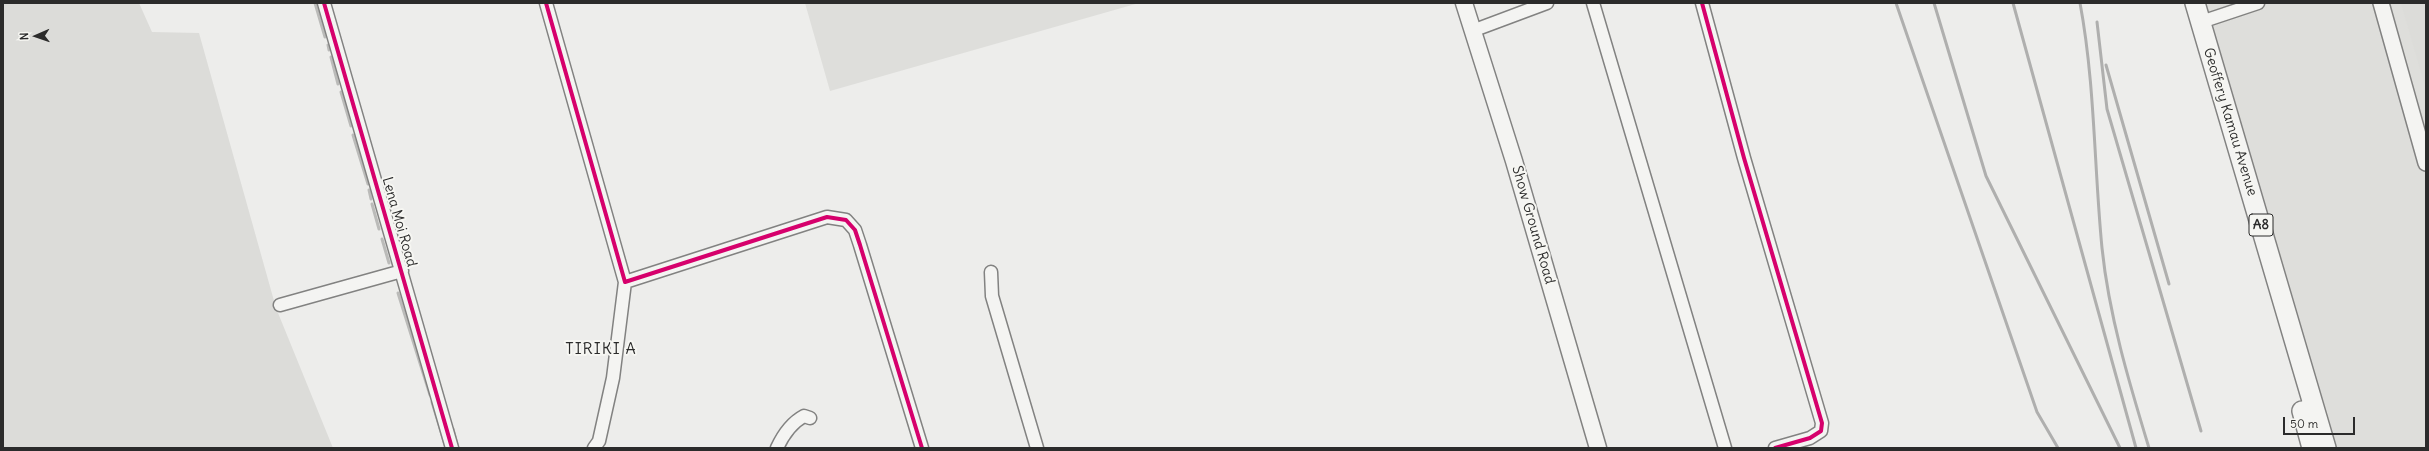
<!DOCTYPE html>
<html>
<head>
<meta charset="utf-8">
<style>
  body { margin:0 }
  #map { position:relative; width:2429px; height:451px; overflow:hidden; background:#ededeb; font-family:Delius,sans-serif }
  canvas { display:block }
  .frame { position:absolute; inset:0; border:4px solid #2b2b2b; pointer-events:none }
  .north { position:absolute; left:16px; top:16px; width:40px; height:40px; -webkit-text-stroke:3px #f6f6f2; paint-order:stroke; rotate:268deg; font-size:11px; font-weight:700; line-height:16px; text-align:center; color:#2b2b2b }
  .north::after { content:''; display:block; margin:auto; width:14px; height:18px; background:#2b2b2b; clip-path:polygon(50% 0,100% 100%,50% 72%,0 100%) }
  .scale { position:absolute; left:2283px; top:417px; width:72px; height:18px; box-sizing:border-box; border:2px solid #2b2b2b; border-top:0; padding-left:5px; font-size:12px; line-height:14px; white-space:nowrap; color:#2b2b2b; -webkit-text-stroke:3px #f6f6f2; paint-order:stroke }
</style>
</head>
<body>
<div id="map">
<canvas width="2429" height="451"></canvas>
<div class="frame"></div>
<div class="north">N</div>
<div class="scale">50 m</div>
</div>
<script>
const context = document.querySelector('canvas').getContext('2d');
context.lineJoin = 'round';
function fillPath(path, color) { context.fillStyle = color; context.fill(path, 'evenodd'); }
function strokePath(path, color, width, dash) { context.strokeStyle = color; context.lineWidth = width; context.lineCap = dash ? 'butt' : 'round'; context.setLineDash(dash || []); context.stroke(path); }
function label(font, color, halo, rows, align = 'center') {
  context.font = font + ' Delius,sans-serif'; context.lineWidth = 4; context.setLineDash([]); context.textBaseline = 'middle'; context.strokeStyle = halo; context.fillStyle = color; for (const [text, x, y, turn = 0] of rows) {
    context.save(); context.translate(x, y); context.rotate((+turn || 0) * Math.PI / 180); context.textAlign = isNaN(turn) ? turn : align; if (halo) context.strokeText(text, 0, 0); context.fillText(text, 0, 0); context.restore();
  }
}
const built = new Path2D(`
  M805,3H1139L830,91Z
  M2198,3H2426V448H2327Z`);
const green = new Path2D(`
  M3,3H139L152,32L199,33L276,308L333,448H3Z
  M2401,3H2426V90Z`);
const stream = new Path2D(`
  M315,3L325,37
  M328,45L329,50
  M331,57L338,84
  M341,92L351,126
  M353,135L368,184
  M369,190L371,199
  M372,204L379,229
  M382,239L389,263
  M398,293L430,395
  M432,402L446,448
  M453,429L458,448`);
const minor = new Path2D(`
  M324,3L452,448
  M546,3L625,282L827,217L846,220L855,230L860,245L922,448
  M1593,3L1725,448
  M1702,3L1744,158L1822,423L1821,431L1810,438L1775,448
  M2201,22L2258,3
  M1472,31L1547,3
  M991,272L992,296L1037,448
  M280,305L402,271
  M594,448L599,441L613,378L625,282
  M777,448C783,435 791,423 804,416L810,418`);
const tertiary = new Path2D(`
  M2381,3L2426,163`);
const secondary = new Path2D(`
  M1464,3L1514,161L1598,448`);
const trunk = new Path2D(`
  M2195,3L2326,448
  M2302,411L2312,448`);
const rail = new Path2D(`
  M1896,3L2037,412L2058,448
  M1934,3L1986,176L2120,448
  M2013,3L2136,448
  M2080,3C2095,83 2094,166 2102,248C2109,316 2129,382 2149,448
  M2097,22L2107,109L2201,431
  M2106,65L2169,284`);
const cycleway = new Path2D(`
  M324,3L452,448
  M546,3L625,282L827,217L846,220L855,230L860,245L922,448
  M1702,3L1744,158L1822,423L1821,431L1810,438L1775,448`);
const shields = [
  [2261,225,24]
];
const shieldNames = [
  ["A8",2261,225]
];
const streetNames = [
  ["Geoffery Kamau Avenue",2230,122,73],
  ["Lena Moi Road",399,222,74],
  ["Show Ground Road",1533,225,74]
];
const quarterNames = [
  ["TIRIKI A",601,349]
];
fillPath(built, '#dededb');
fillPath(green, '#dcdcd9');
strokePath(stream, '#bbbbb9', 3);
strokePath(minor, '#828281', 15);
strokePath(tertiary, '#828281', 18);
strokePath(secondary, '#828281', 19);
strokePath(trunk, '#828281', 22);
strokePath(minor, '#f4f4f2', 12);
strokePath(tertiary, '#f4f4f2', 15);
strokePath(secondary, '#f4f4f2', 16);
strokePath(trunk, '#f4f4f2', 19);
strokePath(rail, '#afafae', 3);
strokePath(cycleway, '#d6006c', 4);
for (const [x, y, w] of shields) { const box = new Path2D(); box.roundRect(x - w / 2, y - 11, w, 22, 3); context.fillStyle = '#f6f6f2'; context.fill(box); strokePath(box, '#2b2b2b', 1); }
label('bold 13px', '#2b2b2b', null, shieldNames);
label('14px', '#2b2b2b', '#f6f6f2', streetNames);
context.letterSpacing = '1px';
label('16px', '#2b2b2b', '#f6f6f2', quarterNames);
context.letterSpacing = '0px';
</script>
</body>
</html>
